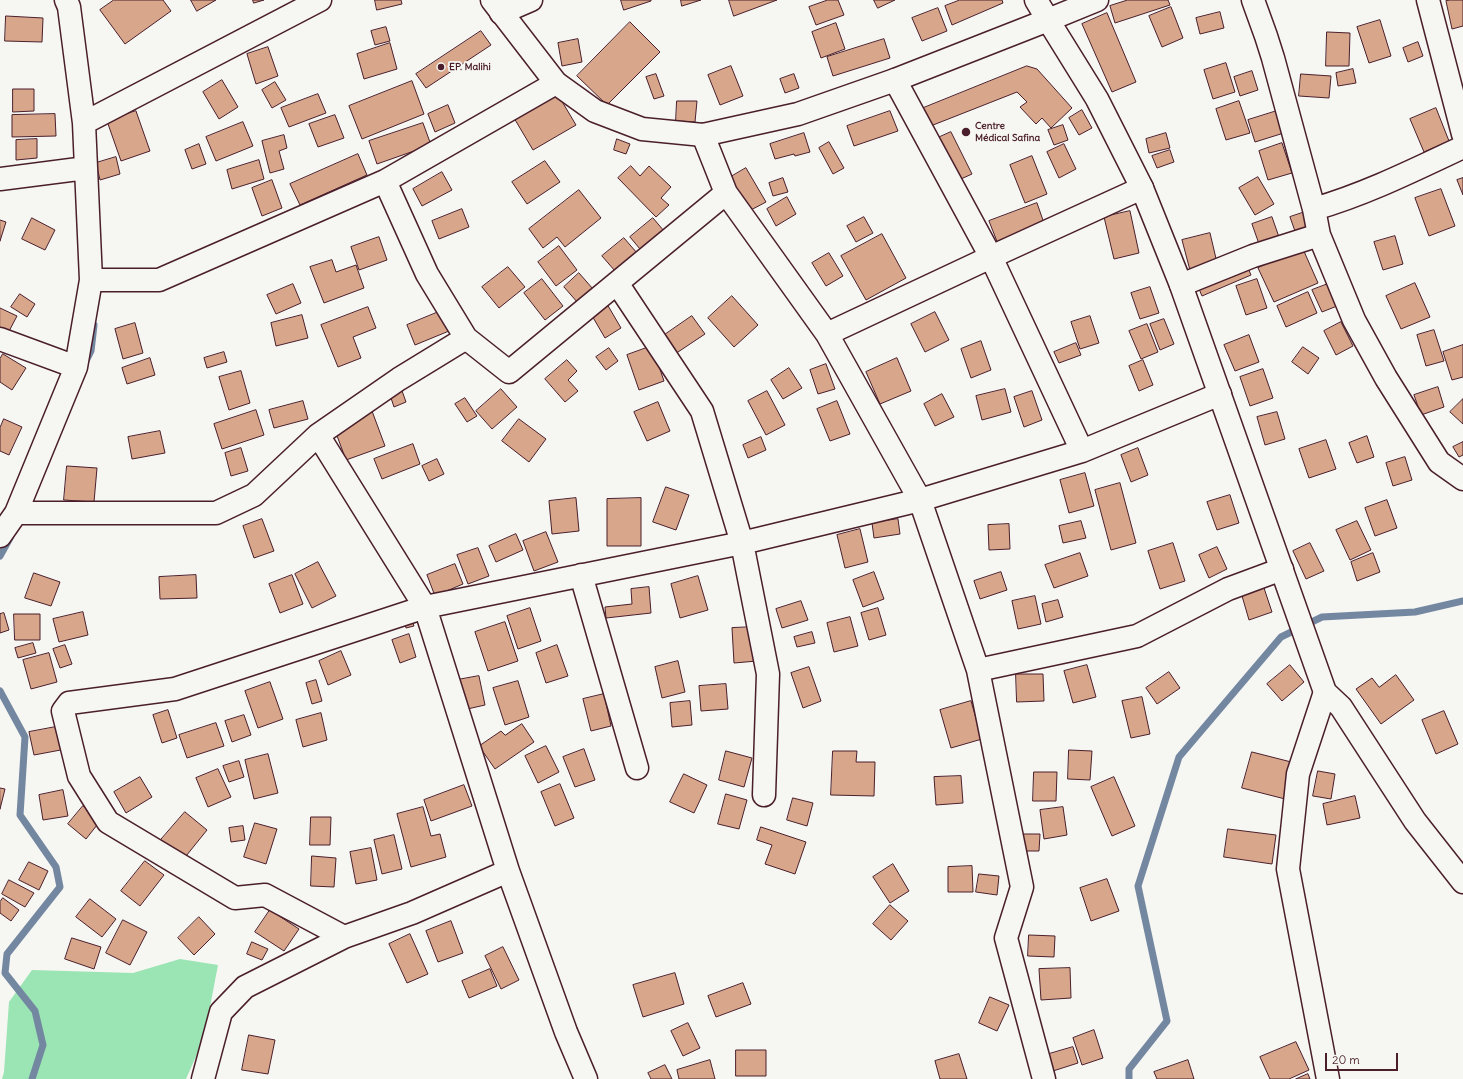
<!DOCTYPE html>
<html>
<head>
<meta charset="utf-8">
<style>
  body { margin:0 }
  #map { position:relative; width:1463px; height:1079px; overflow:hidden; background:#f6f6f2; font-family:Delius,sans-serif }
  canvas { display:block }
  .scale { position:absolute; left:1325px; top:1053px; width:73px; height:18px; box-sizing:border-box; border:2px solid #4a1f2b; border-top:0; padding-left:5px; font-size:12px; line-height:14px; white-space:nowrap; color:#4a1f2b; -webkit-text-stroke:3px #f6f6f2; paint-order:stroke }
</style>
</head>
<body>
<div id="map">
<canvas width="1463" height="1079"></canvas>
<div class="scale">20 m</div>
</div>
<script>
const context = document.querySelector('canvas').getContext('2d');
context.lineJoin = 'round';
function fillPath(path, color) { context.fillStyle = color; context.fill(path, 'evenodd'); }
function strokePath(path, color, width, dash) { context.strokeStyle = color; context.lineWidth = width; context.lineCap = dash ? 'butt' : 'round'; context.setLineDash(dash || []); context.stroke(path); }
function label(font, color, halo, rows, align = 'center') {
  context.font = font + ' Delius,sans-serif'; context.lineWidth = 3.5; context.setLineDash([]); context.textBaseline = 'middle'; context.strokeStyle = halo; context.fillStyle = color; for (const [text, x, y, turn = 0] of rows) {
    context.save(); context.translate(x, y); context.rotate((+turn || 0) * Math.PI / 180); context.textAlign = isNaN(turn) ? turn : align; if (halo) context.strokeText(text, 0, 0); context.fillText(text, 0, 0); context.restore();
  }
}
const green = new Path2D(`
  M180,959L218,965L204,1038L186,1079H2L4,1072L9,1002L32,970L133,973Z`);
const stream = new Path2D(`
  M86,361L91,351L94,325
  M0,556L10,538
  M0,691L25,737L20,815L56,867L60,887L7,954L5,973L35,1011L43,1045L32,1079
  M1129,1079V1069L1167,1021L1138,886L1179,757L1281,637L1322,617L1415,612L1463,601`);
const building = new Path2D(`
  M114,0H163L171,11L125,44L100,10Z
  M191,0H216L197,11Z
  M253,0H264L254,3Z
  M375,0H401L402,4L377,10Z
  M621,0H651V1L624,10Z
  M681,0H701L682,6Z
  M729,0H777L734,16Z
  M828,0H838L844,15L816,25L809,7Z
  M874,0H895L878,8Z
  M960,0H1002L1003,3L952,25L945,6Z
  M1128,0H1168L1170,5L1115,23L1110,6Z
  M1451,0H1463V26L1452,29L1446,1Z
  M1171,7L1183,38L1162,47L1149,16Z
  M938,8L947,31L922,41L912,18Z
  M1220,12L1224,28L1200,34L1196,18Z
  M1107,13L1136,82L1112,92L1082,24Z
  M6,16L43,18L42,42L5,41Z
  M1380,20L1391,56L1369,63L1357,27Z
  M630,22L660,52L607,105L577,76Z
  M836,23L845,49L821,58L812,32Z
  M386,27L390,41L375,45L371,31Z
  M481,31L491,45L426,88L416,74Z
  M1327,32L1350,33L1349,66H1326Z
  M578,39L582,62L562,66L558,43Z
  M884,39L890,58L833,76L827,57Z
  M1418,42L1423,56L1408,62L1403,48Z
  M390,43L397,69L364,79L357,54Z
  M268,47L278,76L256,84L247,54Z
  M1226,63L1235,92L1213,99L1204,70Z
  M731,66L743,96L720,105L708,75Z
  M1027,66L1037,69L1072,108L1051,128L1042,118L1036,124L1020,107L1027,102L1017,92L928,127L921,109Z
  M1353,69L1356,83L1338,86L1336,73Z
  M1252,71L1258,90L1240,96L1234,77Z
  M656,74L664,96L654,99L646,77Z
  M794,74L799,88L785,93L780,79Z
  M1301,74L1331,76L1329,98L1299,96Z
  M222,80L238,107L219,119L203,92Z
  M412,81L424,114L362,139L349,106Z
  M275,82L286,100L272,108L262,90Z
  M13,89H34V111L13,112Z
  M557,93L576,125L533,150L514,118Z
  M318,94L326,113L289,127L281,108Z
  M677,101H697L695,122L676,121Z
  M1239,101L1250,133L1226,140L1216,109Z
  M448,105L455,123L435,132L428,114Z
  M1436,108L1449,141L1424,152L1410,119Z
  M1082,110L1092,128L1079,135L1069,118Z
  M1280,110L1287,132L1255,142L1248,120Z
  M136,111L150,151L121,161L107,121Z
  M890,111L898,131L854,146L847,126Z
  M55,114L56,136L12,137V115Z
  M335,115L344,138L318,147L309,124Z
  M243,122L253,146L216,161L206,137Z
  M423,123L431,145L377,164L369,141Z
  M1063,125L1068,140L1054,145L1048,130Z
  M951,132L972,174L952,183L931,141Z
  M804,133L810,152L795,156L794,154L775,159L770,144Z
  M1166,133L1170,148L1149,153L1146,139Z
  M284,135L287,148L279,151L284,169L270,173L262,141Z
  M37,139V158L16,160V140Z
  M617,139L630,144L626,154L614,150Z
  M829,142L844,168L833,174L819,148Z
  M1282,143L1292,173L1268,180L1259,151Z
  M199,144L206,164L192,169L185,150Z
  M1064,144L1076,169L1059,178L1047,152Z
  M1170,150L1174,162L1157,168L1152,156Z
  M358,154L367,175L300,205L290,184Z
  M1032,156L1047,194L1025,203L1010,165Z
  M116,157L120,174L100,180L96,163Z
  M259,160L264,179L232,189L227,170Z
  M545,161L560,182L527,204L512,182Z
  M631,166L640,176L649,166L671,187L661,198L669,205L656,217L618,178Z
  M746,168L766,202L749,211L729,178Z
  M442,172L452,190L422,206L413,189Z
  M1258,177L1274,204L1255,215L1239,188Z
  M783,178L788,192L773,196L769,183Z
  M1463,178V195L1457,180Z
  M272,180L282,208L262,216L252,188Z
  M1441,189L1455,226L1429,236L1415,198Z
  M579,190L601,218L565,247L557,237L543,248L529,229Z
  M787,197L796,214L776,226L767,209Z
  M1037,203L1045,226L998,244L989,221Z
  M462,209L469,227L439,239L432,221Z
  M1130,211L1139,253L1114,259L1104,217Z
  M1308,211L1314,229L1296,234L1290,217Z
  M864,217L873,233L856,242L847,226Z
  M1272,217L1279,237L1259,244L1252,224Z
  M32,218L55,230L45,250L22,239Z
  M653,218L664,231L640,249L630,237Z
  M0,220L6,222L0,241Z
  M1210,233L1218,267L1191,274L1182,240Z
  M882,234L906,278L866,300L841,256Z
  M1395,236L1403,264L1383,270L1374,242Z
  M379,237L387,260L359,270L351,247Z
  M624,238L637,253L615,271L602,256Z
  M559,246L577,270L556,286L538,262Z
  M1303,249L1318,283L1274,302L1258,268Z
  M829,253L843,276L826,286L812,263Z
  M332,260L336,272L356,265L364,288L324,303L310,267Z
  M1245,261L1251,275L1202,296L1196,282Z
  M508,267L525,287L499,308L482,287Z
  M579,273L593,289L578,303L564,287Z
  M542,279L563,306L545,320L524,293Z
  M1257,279L1267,308L1246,315L1236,286Z
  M1415,283L1430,317L1401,329L1386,296Z
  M293,284L301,303L276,314L267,295Z
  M1328,284L1337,306L1322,312L1312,290Z
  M1150,287L1159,313L1140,319L1131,293Z
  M1308,292L1317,313L1286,327L1277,306Z
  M20,294L35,304L27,317L11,307Z
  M732,296L758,325L734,347L708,318Z
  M607,304L621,328L605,338L591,314Z
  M368,307L376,328L353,337L361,358L338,367L321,325Z
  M0,308L17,316L7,335L0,332Z
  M441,311L449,331L415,345L407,325Z
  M935,312L949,340L925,352L911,324Z
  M302,315L308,338L276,346L271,323Z
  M692,316L705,334L675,354L663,336Z
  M1090,316L1099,343L1080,349L1071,322Z
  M1164,319L1174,344L1160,350L1150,324Z
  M1341,322L1353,346L1336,355L1324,331Z
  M135,323L143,353L123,359L115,329Z
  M1147,324L1158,352L1141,359L1129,331Z
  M1434,330L1444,361L1426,366L1417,335Z
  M1249,335L1259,362L1235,371L1224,345Z
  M981,341L991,370L971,378L961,349Z
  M1076,343L1081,355L1059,363L1054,352Z
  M1463,345V377L1452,380L1443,352Z
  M652,346L664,381L639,390L627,355Z
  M1303,347L1319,358L1308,374L1292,362Z
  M609,348L618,361L606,370L596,357Z
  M224,352L227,362L207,368L204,358Z
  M3,354L26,368L12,390L0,382V359Z
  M150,358L155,375L127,384L122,368Z
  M897,358L911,391L880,404L866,372Z
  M567,360L577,371L568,380L578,391L565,402L545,379Z
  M1143,360L1153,385L1139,391L1129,366Z
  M826,364L835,389L818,394L810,370Z
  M789,368L802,388L783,399L771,380Z
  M1263,369L1273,398L1250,406L1240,377Z
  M241,371L250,403L229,410L219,377Z
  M1438,387L1444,407L1421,415L1414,395Z
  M401,388L406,402L394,407L389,392Z
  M501,389L517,407L492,429L476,411Z
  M1005,389L1011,412L982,420L976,396Z
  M767,391L785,425L766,435L748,401Z
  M1032,391L1042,420L1024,427L1014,397Z
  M942,394L954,417L935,426L924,404Z
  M465,398L477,416L467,422L455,404Z
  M1463,399V424L1450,412Z
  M303,401L308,419L274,428L269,410Z
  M837,401L850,434L830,441L817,409Z
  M658,402L670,431L647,441L634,412Z
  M256,410L264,435L222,449L214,424Z
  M372,411L385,446L346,460L333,425Z
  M1277,412L1285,439L1265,445L1257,417Z
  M4,419L22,427L9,455L0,451V428Z
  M519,419L546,439L529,462L502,441Z
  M160,431L165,453L132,459L128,437Z
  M1367,436L1374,457L1357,463L1349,443Z
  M761,437L766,450L748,458L743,445Z
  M1326,440L1336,469L1309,478L1299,449Z
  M1463,442V455L1459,457L1453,447Z
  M413,444L420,464L382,479L374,459Z
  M241,448L248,471L231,476L225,453Z
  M1138,448L1148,475L1131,482L1121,455Z
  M1405,457L1412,480L1393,486L1386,463Z
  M437,459L444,474L429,481L422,466Z
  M67,466L97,468L94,502L64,500Z
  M1085,473L1094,506L1069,513L1060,480Z
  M1120,483L1136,543L1111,550L1095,490Z
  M666,487L689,495L676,530L653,522Z
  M1230,495L1239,523L1217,530L1207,502Z
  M576,498L579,531L552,534L549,501Z
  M641,498V546H607V499Z
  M1387,500L1397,528L1375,536L1365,508Z
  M262,519L274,551L254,558L243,526Z
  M898,519L900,534L874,538L872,523Z
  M1081,521L1086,538L1063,543L1059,526Z
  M1357,521L1371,550L1350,560L1336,530Z
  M1009,524L1010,549L989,550L988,525Z
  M860,529L868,562L845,568L837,535Z
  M546,532L558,562L534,571L523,541Z
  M516,534L523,550L496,562L489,546Z
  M1173,543L1185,581L1160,589L1148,551Z
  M1310,543L1324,571L1306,579L1293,551Z
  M1217,547L1227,569L1209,578L1199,555Z
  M478,548L489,576L468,584L457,555Z
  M1080,553L1088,576L1054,588L1045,565Z
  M1373,553L1380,572L1357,581L1351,562Z
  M318,562L336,596L312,608L295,574Z
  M455,564L463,584L435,596L427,575Z
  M874,572L884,599L863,607L853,580Z
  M1001,572L1007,590L980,599L974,581Z
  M34,573L60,582L51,606L25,598Z
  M196,575L197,598L160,599L159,577Z
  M292,575L303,604L280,613L269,584Z
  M698,576L708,610L680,618L671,584Z
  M1262,582L1272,612L1249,620L1240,589Z
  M649,587L651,613L606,618L605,607L632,604L631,589Z
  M1035,596L1041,624L1018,629L1012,601Z
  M1058,600L1063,617L1046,622L1042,604Z
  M801,601L808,620L782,628L776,609Z
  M530,608L541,641L518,649L507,616Z
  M878,608L886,635L869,640L861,613Z
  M83,612L88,635L59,642L53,619Z
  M4,613L9,630L0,633V614Z
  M14,614H40V640H15Z
  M410,615L414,626L406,628L403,617Z
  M850,617L858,646L834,652L827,623Z
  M505,622L518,661L488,671L475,632Z
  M755,627L757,661L734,663L732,628Z
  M812,632L815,643L797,647L794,637Z
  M409,634L416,657L400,663L392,640Z
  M33,643L36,653L18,658L15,648Z
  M65,645L72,664L60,668L53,649Z
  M557,645L568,676L546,683L536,653Z
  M341,651L351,675L328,685L319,661Z
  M49,653L57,682L31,689L23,660Z
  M678,661L685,692L662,698L655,667Z
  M1087,665L1096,697L1073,703L1064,671Z
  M1290,665L1304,682L1282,701L1267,684Z
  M809,667L821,701L803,708L791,673Z
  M1169,672L1180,688L1157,704L1146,688Z
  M1016,674H1043L1044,701L1017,702Z
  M1396,675L1414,700L1381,724L1356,689L1372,678L1379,687Z
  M479,676L485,705L463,710L457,680Z
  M316,680L322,701L312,704L306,683Z
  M518,681L529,717L505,725L493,688Z
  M270,682L283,719L258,728L245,691Z
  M726,684L728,709L701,711L699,686Z
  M604,694L611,726L591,731L583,699Z
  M1142,697L1150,734L1131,738L1122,701Z
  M690,701L692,725L672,727L670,703Z
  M971,701L982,739L951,748L940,710Z
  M168,710L177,738L162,743L153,715Z
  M1444,711L1458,744L1436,754L1422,720Z
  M321,713L327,740L303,747L296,720Z
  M244,715L251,735L232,742L225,721Z
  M216,723L224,746L187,758L179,735Z
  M522,724L534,742L495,769L479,746L501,731L505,735Z
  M61,726L66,749L34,755L29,732Z
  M546,746L559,772L538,783L525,756Z
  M584,749L595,780L575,787L563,757Z
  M1069,750L1092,751L1090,780L1068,779Z
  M726,751L752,758L744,787L719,780Z
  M833,751H857L856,762H875L874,796L831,795Z
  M1252,752L1299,764L1289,800L1242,788Z
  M268,754L278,793L254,799L245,760Z
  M239,761L244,777L229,782L223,766Z
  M218,769L231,797L208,807L196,778Z
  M1318,771L1335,774L1331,799L1313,796Z
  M1034,772H1057L1056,801H1033Z
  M684,774L707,785L694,813L670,802Z
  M961,776L963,803L936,805L934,777Z
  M140,777L152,797L126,813L114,792Z
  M1114,777L1135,826L1112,836L1091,787Z
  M560,784L574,818L555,826L541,792Z
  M464,785L472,806L431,821L424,800Z
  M0,788L5,789L0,809Z
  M63,790L68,816L43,820L39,795Z
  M726,794L747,800L739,829L718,824Z
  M1355,796L1360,818L1327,825L1323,804Z
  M793,798L813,803L807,826L787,820Z
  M83,806L101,820L86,839L68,824Z
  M423,807L431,836L440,834L446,857L411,867L397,814Z
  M1063,807L1067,835L1044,839L1040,810Z
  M185,812L207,830L182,861L159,842Z
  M311,817H331L330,845H310Z
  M255,823L277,829L266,864L244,857Z
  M243,826L245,840L231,842L229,828Z
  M761,827L806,842L795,874L765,864L772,845L757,840Z
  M1228,829L1276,835L1272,864L1224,857Z
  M1021,834H1040L1039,851H1021Z
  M394,835L402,869L382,874L374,840Z
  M371,848L377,880L356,884L350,852Z
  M312,856L336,858L334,887L311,886Z
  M145,861L164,875L140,906L121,891Z
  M29,862L48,871L39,890L19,880Z
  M893,864L909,891L890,903L873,877Z
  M972,866L973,892H948V867Z
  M979,874L999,876L997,895L976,892Z
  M1107,879L1119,911L1091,921L1080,888Z
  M9,880L34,893L25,907L2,894Z
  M3,898L19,910L11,921L0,913V902Z
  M90,899L116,919L102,937L76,917Z
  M890,905L908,921L891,940L873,924Z
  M270,910L299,929L284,951L255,932Z
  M199,917L215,934L194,955L178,938Z
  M123,920L147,932L130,965L106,953Z
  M451,921L463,953L438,962L426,931Z
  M410,934L428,974L407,983L389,944Z
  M1029,935L1055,936L1054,957L1028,956Z
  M72,938L101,947L94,969L65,959Z
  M252,942L268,949L262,960L247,954Z
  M503,947L519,980L501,989L485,956Z
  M1070,968L1071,998L1041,1000L1039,969Z
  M490,969L497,986L469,998L462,981Z
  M675,973L684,1004L643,1017L633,985Z
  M743,983L751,1004L716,1017L708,996Z
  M990,997L1009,1005L997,1031L979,1023Z
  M688,1023L700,1048L683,1056L671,1031Z
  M1094,1030L1103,1058L1082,1065L1073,1038Z
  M249,1035L275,1040L268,1074L242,1070Z
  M1296,1042L1309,1070L1289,1079H1270L1260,1057Z
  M1073,1047L1078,1063L1053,1071L1049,1054Z
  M736,1050H766V1076H736Z
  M959,1054L967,1079H940L935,1061Z
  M710,1060L715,1079H679L677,1070Z
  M1188,1060L1194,1079H1157L1154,1072Z
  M665,1065L672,1079H651L648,1073Z
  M1308,1074L1310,1079H1296Z`);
const minor = new Path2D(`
  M1036,0L1048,20
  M1253,0L1266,36L1273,58L1314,209L1319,235
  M1428,0L1463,134
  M501,13L531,0
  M895,80L991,257L1082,451
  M84,123L320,0
  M703,135L726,193L827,334L920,500L978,670L1022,887L1006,938L1044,1079
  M0,179L86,168
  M385,181L427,274L466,338L509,372L726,193
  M1314,209C1366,194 1414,170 1463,147
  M91,280H159L385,181L556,83
  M617,283L702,411L742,543L768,674L764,795
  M1181,285L1253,256L1319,235L1354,320L1386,378L1439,462L1463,479
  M827,334L991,257L1142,188
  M0,339L76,367
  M318,435L425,607L508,871L566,1032L586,1079
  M16,513H216L254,495L318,435L399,379L466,338
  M0,536L16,513L76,367L91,280L84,123L69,7L66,0
  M581,575L637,768
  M978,670L1137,636L1228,589L1282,569
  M1325,692L1298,774L1288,869L1328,1079
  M344,937L265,895L235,898L108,822L79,776L63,711L69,703L175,689L425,607L742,543L920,500L1082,451L1220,394
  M203,1079L221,1012L245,987L344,937L412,913L508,871`);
const tertiary = new Path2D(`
  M492,0L556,83L595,111L642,129L703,135L798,114L895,80L1048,20L1097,0
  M1048,20L1097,99L1142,188L1181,285L1325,692L1341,707L1415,821L1463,882`);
const markers = [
  [441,67,4,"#4a1f2b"],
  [966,132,5,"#4a1f2b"]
];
const poiNames = [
  ["EP. Malihi",449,67],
  ["Centre",975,126],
  ["Médical Safina",975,138]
];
fillPath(green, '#9be4b3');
strokePath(stream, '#7387a1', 7);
fillPath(building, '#d8a68b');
strokePath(building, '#4a1f2b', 1);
strokePath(minor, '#4a1f2b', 25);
strokePath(tertiary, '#4a1f2b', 25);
strokePath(minor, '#f6f6f2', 22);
strokePath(tertiary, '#f6f6f2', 22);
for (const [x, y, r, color] of markers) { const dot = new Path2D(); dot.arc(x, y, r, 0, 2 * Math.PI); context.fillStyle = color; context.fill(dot); strokePath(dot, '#f6f6f2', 1.5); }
label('bold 10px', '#4a1f2b', '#f6f6f2', poiNames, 'left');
</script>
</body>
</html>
